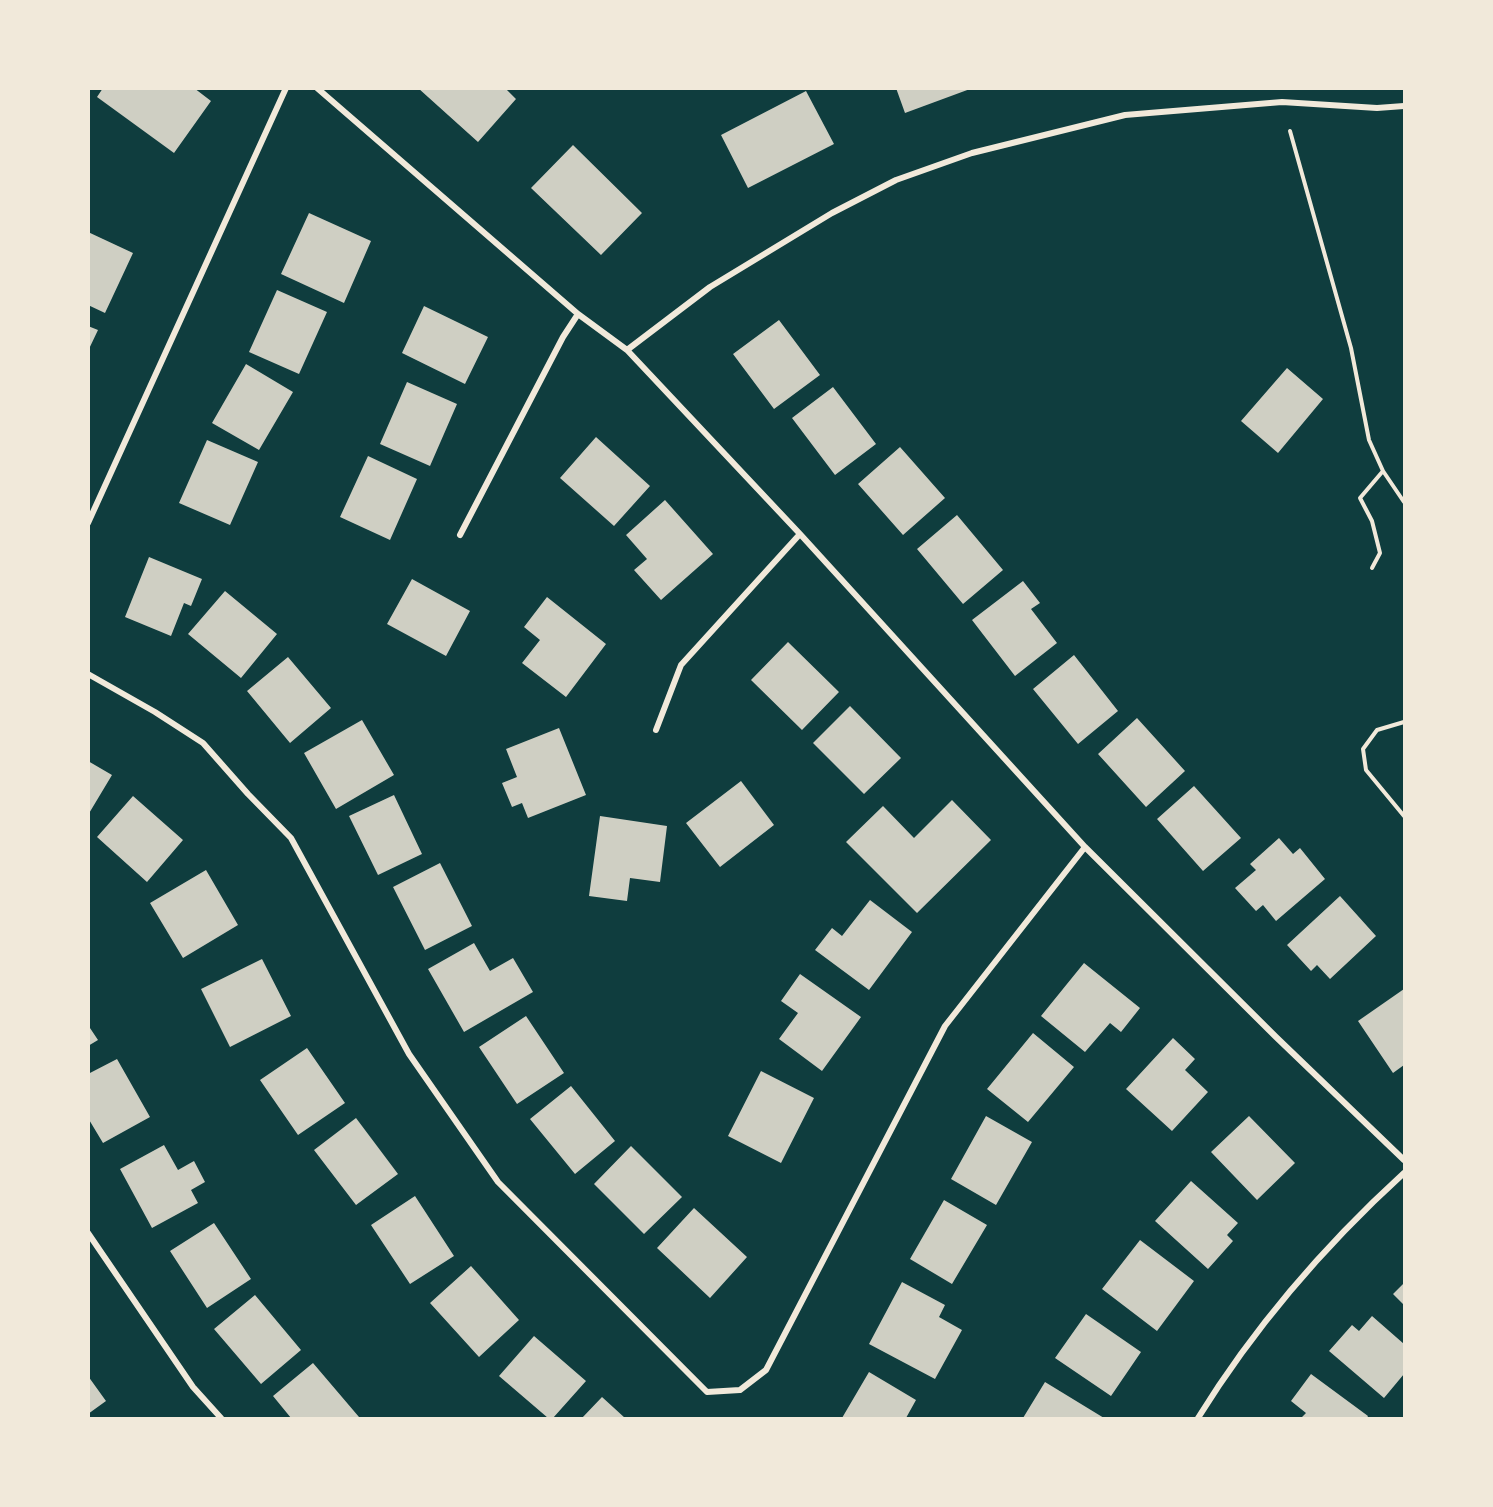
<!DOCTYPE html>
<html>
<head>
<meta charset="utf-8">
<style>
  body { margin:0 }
  #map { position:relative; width:1493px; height:1507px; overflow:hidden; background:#0f3d3e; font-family:"PT Sans Narrow",sans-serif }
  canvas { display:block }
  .frame { position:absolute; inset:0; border:90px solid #f1e9da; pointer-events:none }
</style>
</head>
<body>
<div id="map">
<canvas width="1493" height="1507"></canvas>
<div class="frame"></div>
</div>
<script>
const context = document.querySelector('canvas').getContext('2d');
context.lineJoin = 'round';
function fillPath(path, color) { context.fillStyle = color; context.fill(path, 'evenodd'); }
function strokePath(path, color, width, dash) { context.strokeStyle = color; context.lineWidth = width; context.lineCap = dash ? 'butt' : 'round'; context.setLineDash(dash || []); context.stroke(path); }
const building = new Path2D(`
  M103,88H194L211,101L174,153L97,97Z
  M418,88H505L516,99L478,142Z
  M896,88H970V89L905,113Z
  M806,91L834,144L748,188L721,135Z
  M573,145L642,213L601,255L531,188Z
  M309,213L371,241L344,303L281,274Z
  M88,232L133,253L105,313L88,305Z
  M277,290L327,312L299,374L249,352Z
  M424,306L488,337L465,384L402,353Z
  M779,320L820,375L774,409L733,354Z
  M88,326L98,330L88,351Z
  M246,364L293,392L259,450L212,423Z
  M1287,368L1323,399L1278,453L1241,421Z
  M407,382L457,404L430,466L380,444Z
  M833,387L876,444L835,475L792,418Z
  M596,437L650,486L614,526L560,478Z
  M207,440L258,462L230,525L179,503Z
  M900,447L945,498L903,535L858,484Z
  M368,456L417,479L390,540L340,517Z
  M665,500L713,554L661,600L634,570L647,559L626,535Z
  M957,515L1003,570L963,604L917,549Z
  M149,557L202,579L191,606L184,603L171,636L125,617Z
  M412,579L470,611L446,656L387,624Z
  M1023,581L1040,603L1031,609L1057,643L1015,676L972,620Z
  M225,591L277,634L241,678L188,634Z
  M547,597L606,644L566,697L522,663L540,640L524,627Z
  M788,642L839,692L802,730L751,680Z
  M1074,655L1118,711L1078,744L1033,689Z
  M288,657L331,708L290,743L247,691Z
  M850,706L901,758L864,794L813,743Z
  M1137,718L1185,771L1146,807L1098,754Z
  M362,720L394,775L336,809L304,753Z
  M559,728L586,795L528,818L522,803L512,807L502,783L517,777L506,749Z
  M88,761L112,775L88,815Z
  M741,781L774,825L720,867L686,823Z
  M1194,786L1241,838L1203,871L1157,819Z
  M394,795L422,854L378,875L349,816Z
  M133,796L183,840L147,882L97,837Z
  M952,800L991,840L917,913L846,842L883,806L914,838Z
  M600,816L667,826L660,882L630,878L627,901L589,896Z
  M1279,838L1293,854L1300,848L1325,879L1276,921L1263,905L1256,911L1235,888L1256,870L1250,864Z
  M440,863L472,926L425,950L393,887Z
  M206,870L238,925L183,958L150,903Z
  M1340,896L1376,936L1330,979L1317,965L1311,971L1287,945Z
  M870,900L912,932L869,990L815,950L832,928L842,936Z
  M474,943L490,971L513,958L533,992L464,1032L428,969Z
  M262,959L291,1016L230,1047L201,989Z
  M1084,963L1140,1008L1121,1032L1110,1023L1085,1052L1041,1016Z
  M800,974L861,1017L822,1071L779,1039L798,1013L781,1001Z
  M1404,989V1065L1393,1073L1358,1021Z
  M526,1016L564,1073L517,1104L479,1047Z
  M88,1025L98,1040L88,1046Z
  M1033,1033L1074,1067L1028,1122L987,1089Z
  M1173,1038L1195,1059L1185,1070L1208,1092L1172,1131L1126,1089Z
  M307,1048L345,1103L298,1135L260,1080Z
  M117,1059L150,1117L103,1143L88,1118V1074Z
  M761,1071L814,1098L781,1163L728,1136Z
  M571,1086L615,1141L575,1174L530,1119Z
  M986,1116L1032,1142L996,1205L951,1179Z
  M1249,1116L1295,1163L1257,1200L1211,1152Z
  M356,1118L398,1174L356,1205L314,1150Z
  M164,1145L178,1170L194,1161L205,1182L191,1190L198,1203L152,1228L120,1169Z
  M631,1146L682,1197L644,1234L594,1184Z
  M1191,1181L1238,1223L1227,1235L1233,1241L1208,1269L1155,1221Z
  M415,1196L454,1256L410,1284L371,1225Z
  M944,1200L987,1225L952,1284L910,1259Z
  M694,1208L747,1257L710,1298L657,1248Z
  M214,1223L251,1279L207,1308L170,1251Z
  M1140,1240L1194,1281L1157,1331L1102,1289Z
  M471,1266L519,1320L479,1357L430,1303Z
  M902,1282L945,1305L939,1317L962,1330L935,1379L869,1344Z
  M1404,1283V1305L1393,1294Z
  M255,1295L301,1350L261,1384L214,1329Z
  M1086,1314L1141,1352L1111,1396L1055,1358Z
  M1372,1316L1404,1344V1374L1384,1398L1329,1351L1352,1325L1359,1331Z
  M534,1336L586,1381L553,1418H548L499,1376Z
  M313,1363L359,1417L357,1418H291L273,1396Z
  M869,1372L916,1400L906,1418H842Z
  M1311,1374L1368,1416L1367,1418H1301L1306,1413L1291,1401Z
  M88,1376L106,1401L88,1414Z
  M1045,1382L1104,1418H1023Z
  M602,1397L625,1418H582Z`);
const path = new Path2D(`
  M1290,131L1351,348L1369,440L1383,471L1404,502
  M1372,568L1380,553L1372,521L1360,498L1383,471
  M1404,722L1377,730L1363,749L1366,770L1404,816`);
const minor = new Path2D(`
  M317,88L578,314L627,350L800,534L1085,847L1276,1037L1404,1160
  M627,350L710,287L832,213L896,180L972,153L1125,115L1282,102L1377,108L1404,106
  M88,523L286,88
  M460,535L563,337L578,314
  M88,674L155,712L203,743L248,794L291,838L409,1054L498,1182L707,1392L740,1390L766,1370L945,1026L1085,847
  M656,730L681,665L800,534
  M88,1233L193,1387L221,1418
  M1198,1418C1255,1326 1324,1246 1404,1173`);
fillPath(building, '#cfcfc3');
strokePath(path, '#f1e9da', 4);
strokePath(minor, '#f1e9da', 6);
</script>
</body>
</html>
